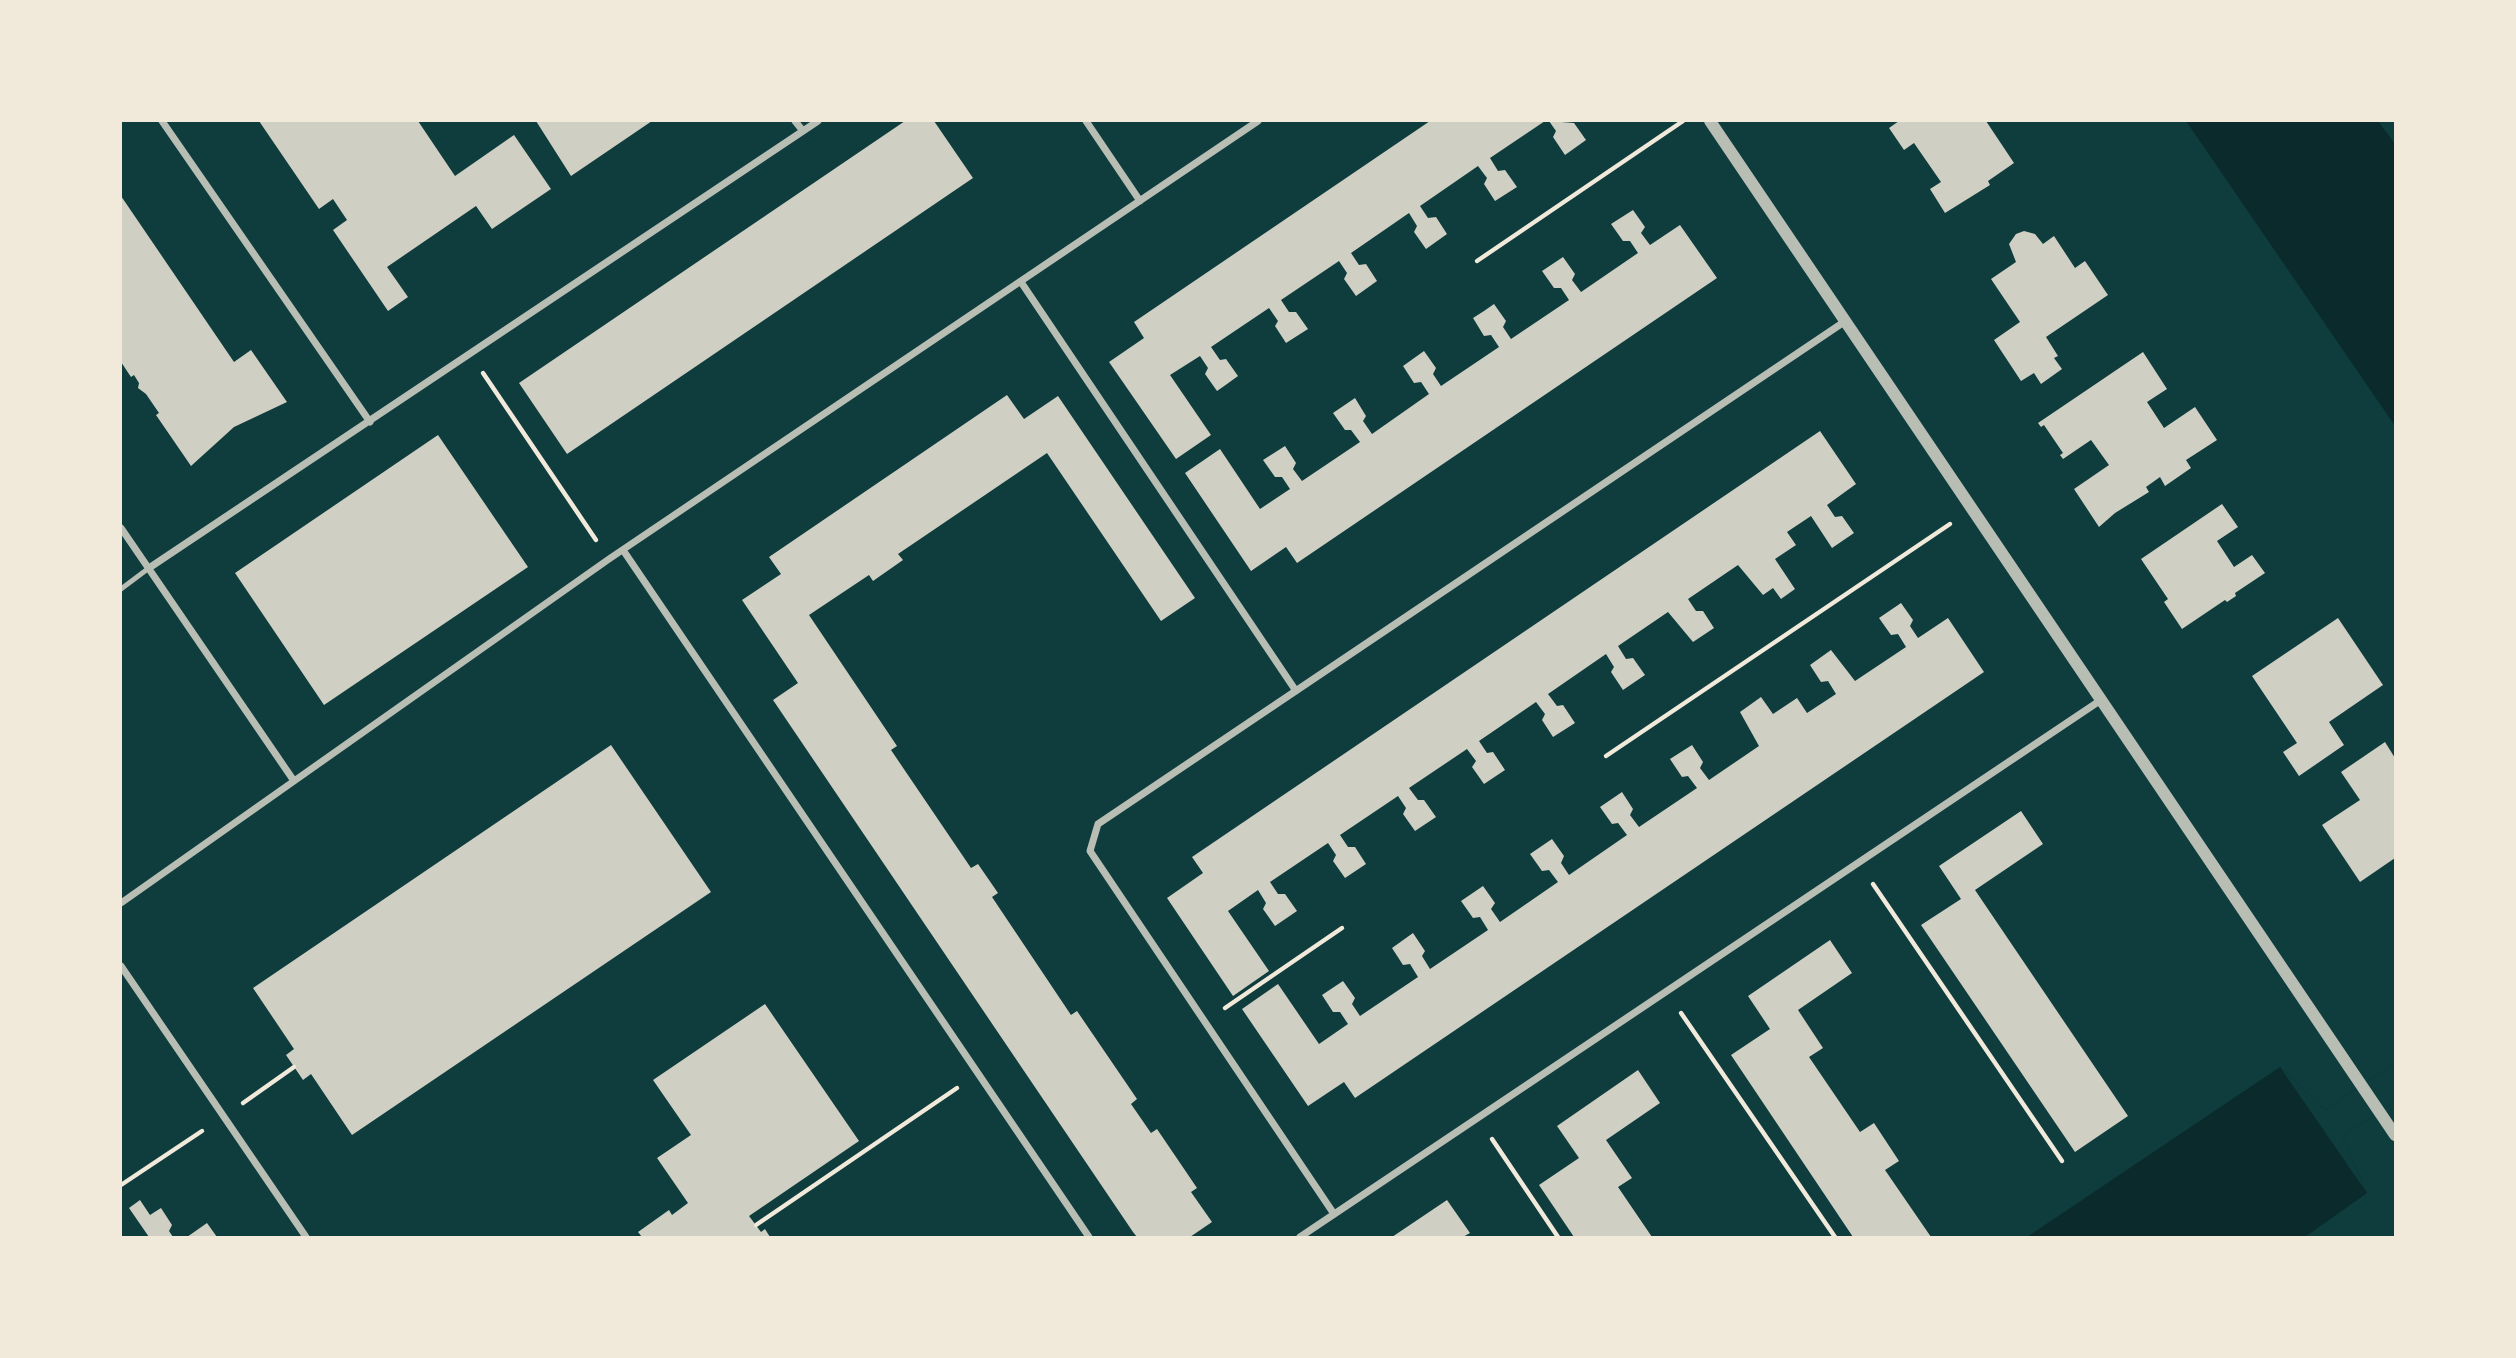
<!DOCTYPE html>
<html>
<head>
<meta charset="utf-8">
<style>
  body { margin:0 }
  #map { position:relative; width:2516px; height:1358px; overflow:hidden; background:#0f3d3e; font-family:"PT Sans",sans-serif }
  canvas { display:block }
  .frame { position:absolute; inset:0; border:122px solid #f1e9da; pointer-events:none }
</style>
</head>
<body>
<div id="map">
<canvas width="2516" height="1358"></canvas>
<div class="frame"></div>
</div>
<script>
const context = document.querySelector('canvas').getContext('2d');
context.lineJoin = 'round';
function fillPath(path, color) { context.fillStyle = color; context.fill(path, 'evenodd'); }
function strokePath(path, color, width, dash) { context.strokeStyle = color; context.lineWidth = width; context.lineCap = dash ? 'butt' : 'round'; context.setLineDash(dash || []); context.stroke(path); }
const water = new Path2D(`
  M2186,121H2378L2395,144V426Z
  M2395,1063V1102L2342,1136L2367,1193L2305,1237H2027L2280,1067L2325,1110Z`);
const pier = new Path2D(`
  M2395,1063V1102L2342,1136L2367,1193L2280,1067L2325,1110Z`);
const building = new Path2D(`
  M259,121H418L455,176L514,135L551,189L492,229L476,206L387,267L408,297L388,311L333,230L347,220L333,199L319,209Z
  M536,121H652L571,176Z
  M905,121H934L973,178L567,454L519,383Z
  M1430,121H1545L1490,158L1498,171L1505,170L1517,187L1495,201L1484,184L1487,178L1478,166L1420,206L1428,218L1436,217L1447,234L1426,249L1414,232L1417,226L1409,213L1351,253L1359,265L1366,264L1377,281L1356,296L1344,279L1347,273L1339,261L1281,300L1289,312H1296L1308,329L1286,343L1275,326L1278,321L1269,308L1211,347L1220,360L1226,359L1238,376L1227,384L1217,391L1205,374L1208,368L1200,356L1170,375L1211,435L1176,459L1109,362L1144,338L1134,322Z
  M1549,121L1574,123L1586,140L1565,155L1553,137L1556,131Z
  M1899,121H1986L2014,163L1988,181L1990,185L1945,213L1930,189L1941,182L1914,143L1904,150L1889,128Z
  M121,196L234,362L251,350L287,402L234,427L191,466L156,415L159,413L146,394L138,388L139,383L134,375L131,377L121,362Z
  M1633,210L1645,227L1641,233L1650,245L1680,225L1717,278L1297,563L1286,547L1251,571L1185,473L1220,449L1260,509L1290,489L1282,477H1275L1263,460L1285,446L1296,463L1293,469L1302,481L1360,442L1351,430H1345L1333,413L1355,398L1366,416L1363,421L1372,434L1429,394L1421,382L1414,383L1403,366L1424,351L1436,368L1433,374L1441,386L1499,347L1491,335L1484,336L1473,318L1484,311L1494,304L1506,321L1503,327L1511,339L1569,300L1561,288H1554L1542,271L1563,257L1575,274L1572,280L1581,292L1638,253L1630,241H1623L1611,224Z
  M2024,231L2035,234L2043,244L2054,236L2075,268L2085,261L2108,295L2046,337L2058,356L2054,358L2062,369L2041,384L2034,373L2021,381L1994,340L2020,322L1991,279L2016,262L2009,244L2016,234Z
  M2143,352L2167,389L2147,402L2164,428L2195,407L2217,440L2186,460L2191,468L2165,486L2160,477L2146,487L2149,492L2115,513L2099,527L2074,489L2109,465L2091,440L2063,459L2060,455L2063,453L2044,425L2041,427L2038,423Z
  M1007,395L1024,419L1058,396L1195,598L1161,621L1047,453L898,554L903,560L873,581L869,575L809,615L897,746L891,750L971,868L978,864L998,893L992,897L1071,1015L1077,1011L1137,1099L1131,1104L1151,1133L1157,1129L1197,1188L1191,1192L1212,1222L1190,1237H1137L1133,1232L773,700L798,683L742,600L781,574L769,557Z
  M1820,431L1856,484L1827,505L1835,517L1842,516L1854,533L1832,548L1811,516L1787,532L1796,545L1775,559L1795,589L1781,599L1773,588L1763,595L1738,565L1688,599L1696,611H1703L1714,628L1693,642L1668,612L1618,646L1626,659L1633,658L1645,675L1623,690L1611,672L1614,667L1606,654L1548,694L1557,706L1563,705L1575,723L1553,737L1542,720L1545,714L1536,702L1479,741L1487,753L1493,752L1505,770L1484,784L1472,767L1476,761L1467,749L1409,788L1418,800H1424L1436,817L1415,831L1403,814L1406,808L1398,796L1340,835L1348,847H1355L1366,864L1345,878L1333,861L1336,855L1328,843L1270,882L1278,894H1285L1297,911L1275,926L1263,909L1266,903L1258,890L1228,911L1269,971L1233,996L1167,898L1203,873L1192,857Z
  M438,435L528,567L324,705L235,573Z
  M2222,504L2238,527L2217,541L2234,567L2252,555L2265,573L2235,593L2236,596L2227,602L2225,600L2182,629L2164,602L2168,599L2141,559Z
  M1901,603L1913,620L1910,626L1918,638L1948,618L1984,672L1355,1098L1344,1082L1308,1106L1242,1009L1278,984L1319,1044L1348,1024L1340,1012H1333L1322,995L1343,981L1355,998L1352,1004L1360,1016L1418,977L1410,964L1403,965L1392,948L1413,933L1425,951L1422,956L1430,969L1488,930L1480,917L1473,918L1461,901L1483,886L1495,903L1491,909L1500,922L1558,882L1549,870L1542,871L1530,854L1552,839L1564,856L1561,863L1569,875L1627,835L1618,823L1612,824L1600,807L1622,792L1633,809L1630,815L1639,827L1697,788L1688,776L1682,777L1670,759L1692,745L1703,762L1700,768L1709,780L1759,746L1740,712L1761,697L1773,714L1797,698L1807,713L1836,694L1828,681L1821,682L1810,665L1831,650L1855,681L1906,647L1898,634L1891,635L1879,618Z
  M2338,618L2383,685L2329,722L2344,745L2299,776L2283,752L2297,743L2252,676Z
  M2385,742L2395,758V858L2360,882L2322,825L2360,800L2341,772Z
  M611,745L711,892L352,1135L311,1074L303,1080L286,1055L294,1049L253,988Z
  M2021,811L2043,844L1975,890L2128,1116L2075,1152L1921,925L1961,899L1939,866Z
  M1830,940L1852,973L1798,1010L1823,1048L1809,1057L1860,1132L1874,1123L1899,1161L1885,1170L1931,1237H1853L1731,1055L1770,1029L1748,996Z
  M765,1004L859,1141L749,1216L761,1232L765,1229L770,1237H642L638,1232L669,1210L672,1215L688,1203L657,1158L691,1135L653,1080Z
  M1638,1070L1660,1103L1606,1140L1632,1178L1618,1187L1652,1237H1574L1539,1185L1579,1158L1557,1126Z
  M140,1200L150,1215L161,1208L172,1225L169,1231L173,1237H149L129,1208Z
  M1447,1200L1470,1233L1463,1237H1392Z
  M207,1223L217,1237H187Z`);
const path = new Path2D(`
  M1477,261L1683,121
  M483,373L596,540
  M1606,756L1950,524
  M1873,884L2062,1161
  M1225,1008L1342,928
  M1681,1013L1835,1237
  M243,1103L294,1067
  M1492,1139L1558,1237
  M121,1185L202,1131
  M756,1225L957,1088`);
const service = new Path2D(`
  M121,589L149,568`);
const minor = new Path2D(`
  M162,121L370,422
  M795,121L803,131
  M1086,121L1140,201
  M1021,282L1296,691
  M121,528L294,781
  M623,550L1089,1237
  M149,568L818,121
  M121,903L609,559L1258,121
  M121,966L306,1237
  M1334,1214L1090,851L1098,824L1844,322
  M1300,1237L2101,700`);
const tertiary = new Path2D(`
  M1710,121L2395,1135`);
fillPath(water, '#0a2a2b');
fillPath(pier, '#0f3d3e');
fillPath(building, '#cfcfc3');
strokePath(path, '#f1e9da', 4.5);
strokePath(service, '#b8beb3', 5);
strokePath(minor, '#b8beb3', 7);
strokePath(tertiary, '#b8beb3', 12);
</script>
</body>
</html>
